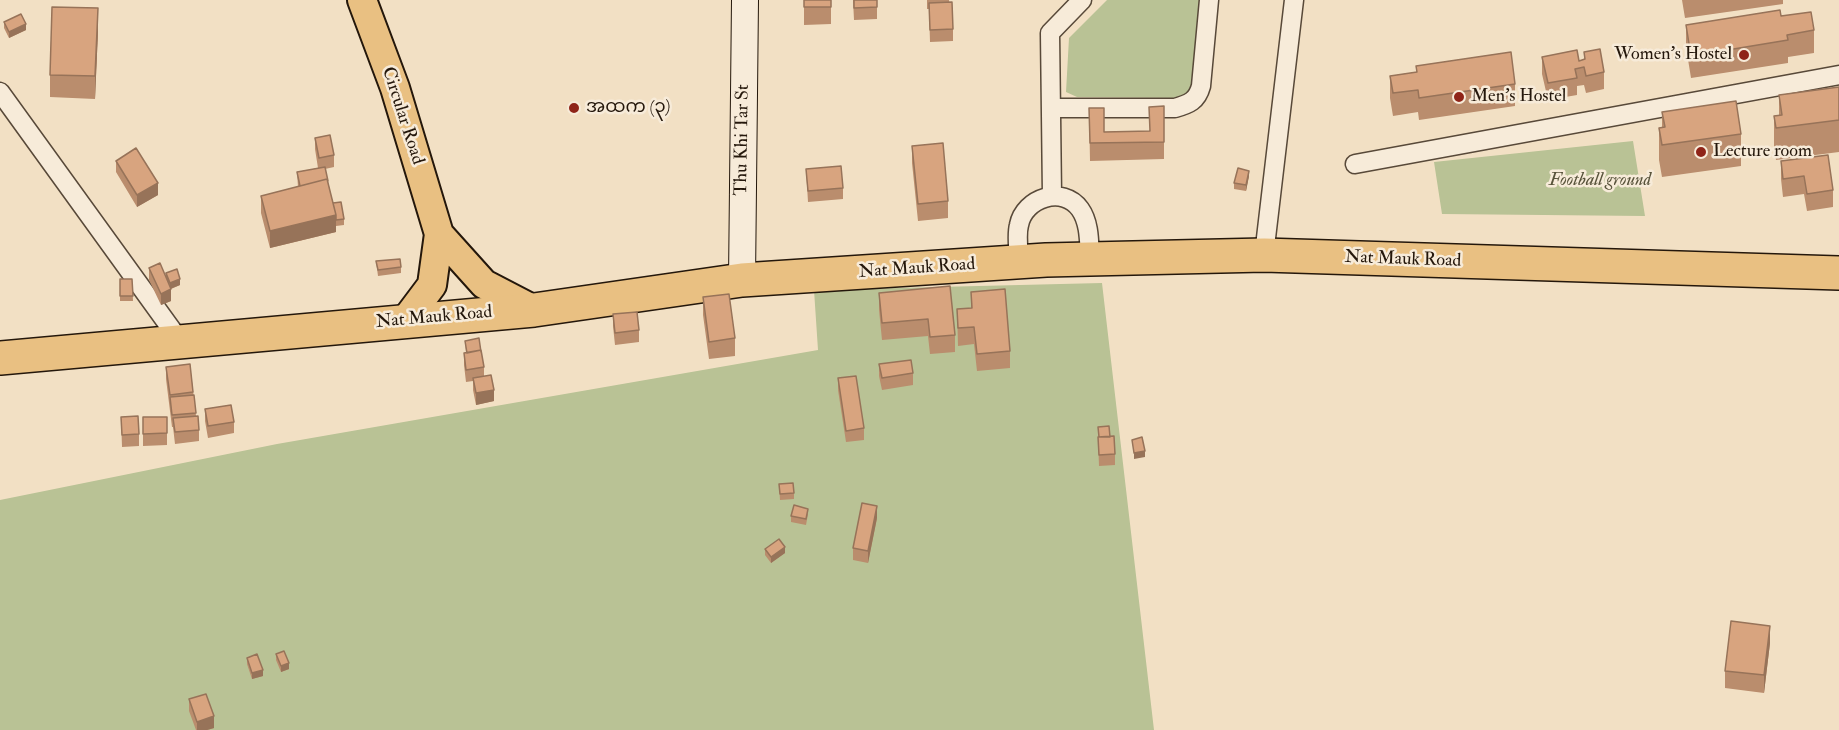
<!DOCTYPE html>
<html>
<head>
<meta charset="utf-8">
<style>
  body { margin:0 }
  canvas { display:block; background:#f2e0c4 }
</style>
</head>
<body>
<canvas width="1839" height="730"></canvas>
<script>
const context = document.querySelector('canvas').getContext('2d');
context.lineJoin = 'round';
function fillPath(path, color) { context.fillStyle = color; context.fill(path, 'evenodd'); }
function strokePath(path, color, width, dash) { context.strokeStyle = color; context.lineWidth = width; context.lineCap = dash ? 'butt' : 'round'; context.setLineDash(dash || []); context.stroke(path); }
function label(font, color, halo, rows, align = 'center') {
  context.font = font + ' "IM FELL Double Pica","Noto Sans Myanmar",serif'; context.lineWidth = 5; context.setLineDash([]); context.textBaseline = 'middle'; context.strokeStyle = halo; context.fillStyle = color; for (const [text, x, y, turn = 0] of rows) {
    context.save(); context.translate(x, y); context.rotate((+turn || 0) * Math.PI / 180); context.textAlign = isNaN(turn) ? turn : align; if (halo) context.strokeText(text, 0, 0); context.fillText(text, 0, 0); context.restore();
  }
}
const green = new Path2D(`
  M1107,0H1201L1191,85L1187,93L1178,98L1077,97L1066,92L1069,38Z
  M1633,141L1645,216L1442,214L1434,162Z
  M1102,283L1154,730H0V500L277,444L818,350L814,290Z`);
const street = new Path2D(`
  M0,92L180,341
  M1051,108H1175C1189,104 1197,101 1201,86L1209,0
  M1355,164L1839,75
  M1052,196L1050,33L1082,0
  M1264,255L1294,0
  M1019,262C1019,251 1016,236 1019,225C1024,198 1063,185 1080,209C1090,223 1089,243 1090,259`);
const secondary = new Path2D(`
  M742,280L745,0`);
const primary = new Path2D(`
  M362,0L395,88L439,234L484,284L534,310
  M405,321L432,285L439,234`);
const highway = new Path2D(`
  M0,358L534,310L742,280L1046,260L1264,255L1839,273`);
const wall = new Path2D(`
  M804,0H831V24L804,25Z
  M853,0H877V19L854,20Z
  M927,0H949L953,29V41L930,42L929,9H927Z
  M1682,0H1783V4L1685,18Z
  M1781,16L1814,30V53L1788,57V63L1691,78L1686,47V25Z
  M4,22L26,30L9,38L4,28Z
  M98,31L95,99L50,97V75Z
  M1584,52L1604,72V89L1586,93L1584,85L1577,86V95L1548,100L1542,74V57L1579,61L1584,59Z
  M1416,66L1515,84V106L1419,120L1418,112L1393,116L1390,98V76L1416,72Z
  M1839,87V152L1776,160L1774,148V116L1779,115V95Z
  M1164,106V159L1090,161L1089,108L1104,132L1149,131Z
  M1662,112L1741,134V166L1662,177L1659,160V128L1662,127Z
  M315,138L334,155V167L325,169L333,203L344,219V225L336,226V232L270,248L261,213V196L298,187L297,172L318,168L315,149Z
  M912,146L948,201V218L918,221L912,163Z
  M116,161L158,195L137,207L116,172Z
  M1781,161L1833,190V207L1807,211L1804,194L1783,197L1781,179Z
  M806,169L843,188V199L808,202Z
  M1249,176L1246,191L1234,189V183Z
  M376,261L401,267V273L378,276Z
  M149,268L166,277V273L180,285L171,289V301L161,305L149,280Z
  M120,279H132L133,301H120Z
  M950,286L955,335V352L930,354L928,336L882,340L879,310V293Z
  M971,292L1010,351V368L977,371L974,344L958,346L957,309L971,308Z
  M703,297L735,338V356L709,359L703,315Z
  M613,314L639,330V342L615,345L613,326Z
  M465,341L484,367V376L494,401L476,405L473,390V381L466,382L464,365V353H466Z
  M190,364L196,416L199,430V441L175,444L173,427H172L166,379V367Z
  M879,364L913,373V385L882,390L879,376Z
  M838,378L864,428V440L846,442L838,390Z
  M205,409L234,422V433L208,438L205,421Z
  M121,417L139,434V446L122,447Z
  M143,417H167V445L143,446Z
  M1098,437H1110L1115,454V465L1099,466Z
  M779,484L794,493V499L780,500Z
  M808,514L806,525L791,522V516Z
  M877,518L868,563L853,560V548Z
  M765,549L785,553L771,563L765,555Z
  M1770,643L1764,693L1725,688V671Z
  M276,654L289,669L281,672L276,660Z
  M247,658L263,676L252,679L247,664Z
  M189,699L214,728L207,730H196L189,711Z`);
const shadedWall = new Path2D(`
  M98,8V31L95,99V76Z
  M26,24V30L9,38V32Z
  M1249,171V176L1246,191V185Z
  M158,183V195L137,207V195Z
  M336,215V232L270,248V231Z
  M180,279V285L170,289V283Z
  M171,289V301L161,305V294Z
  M494,390V401L476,405V393Z
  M1145,451V457L1134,459V453Z
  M877,506V518L868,563V551Z
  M785,547V553L771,563V557Z
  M1770,626V643L1764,693V675Z
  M289,663V669L281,672V666Z
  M263,670V676L252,679V673Z
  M214,716V728L207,730H197V722Z`);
const building = new Path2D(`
  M804,0H831V7H804Z
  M854,0H877V7L854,8Z
  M952,2L953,29L930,30L929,3Z
  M52,7L98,8L95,76L50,75Z
  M1780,10L1781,16L1811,12L1814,30L1787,35L1788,40L1691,56L1686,25Z
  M21,14L26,24L9,32L4,22Z
  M1600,49L1604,72L1586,76L1584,67L1575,69L1577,78L1548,83L1542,57L1577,50L1579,61L1585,59L1584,52Z
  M1511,52L1515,84L1419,98L1418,90L1393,93L1390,76L1417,72L1416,66Z
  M1839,87V120L1776,128L1774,116L1782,115L1779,95Z
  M1736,101L1741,134L1662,145L1659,128L1665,127L1662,112Z
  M1164,106V142L1090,143L1089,108H1104V132L1150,131L1149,107Z
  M330,135L334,155L319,158L315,138Z
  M943,143L948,201L918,204L912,146Z
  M136,148L158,183L137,195L116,161Z
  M1828,155L1833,190L1807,194L1804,176L1783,179L1781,161Z
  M841,166L843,188L808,191L806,169Z
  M325,167L328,181L327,179L300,186L297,172Z
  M1238,168L1249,171L1246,185L1234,183Z
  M327,179L336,215L270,231L261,196Z
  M341,202L344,219L336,220V215L333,203Z
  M400,259L401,267L378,270L376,261Z
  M160,263L171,289L161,294L149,268Z
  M177,269L180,279L170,283L166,273Z
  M120,279H132L133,296H120Z
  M950,286L955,335L930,337L928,319L882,323L879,293Z
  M1005,289L1010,351L977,354L974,327L958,328L957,309L972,308L971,292Z
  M729,294L735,338L709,342L703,297Z
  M637,312L639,330L615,333L613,314Z
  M479,338L481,352V350L467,353L465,341Z
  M481,350L484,367L466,370L464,353Z
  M911,360L913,373L882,378L879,364Z
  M190,364L193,392L170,395L166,367Z
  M491,375L494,390L476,393L473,378Z
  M856,376L864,428L846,431L838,378Z
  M194,395L196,413L172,415L170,397Z
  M231,405L234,422L208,426L205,409Z
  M138,416L139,434L122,435L121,417Z
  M198,416L199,430L175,432L173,418Z
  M143,417H167V433L143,434Z
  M1109,426L1110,437H1099L1098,427Z
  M1114,436L1115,454L1099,455L1098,437Z
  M1142,437L1145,451L1134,453L1132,440Z
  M793,483L794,493L780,494L779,484Z
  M862,503L877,506L868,551L853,548Z
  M794,505L808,509L806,519L791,516Z
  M779,539L785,547L771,557L765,549Z
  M1731,621L1770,626L1764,675L1725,671Z
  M284,651L289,663L281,666L276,654Z
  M257,654L263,670L252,673L247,658Z
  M206,694L214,716L197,722L189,699Z`);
const markers = [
  [1744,55,6,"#8f2418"],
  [1459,97,6,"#8f2418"],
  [574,108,6,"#8f2418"],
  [1701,152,6,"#8f2418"]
];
const poiNames = [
  ["Women's Hostel",1732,55,"right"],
  ["Men's Hostel",1471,97],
  ["အထက (၃)",586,108],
  ["Lecture room",1713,152]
];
const streetNames = [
  ["Circular Road",402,116,72],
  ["Thu Khi Tar St",743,140,-89],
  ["Nat Mauk Road",1403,260,2],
  ["Nat Mauk Road",917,269,-4],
  ["Nat Mauk Road",434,318,-5]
];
const parkNames = [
  ["Football ground",1600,181]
];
fillPath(green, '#b9c295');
strokePath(street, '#584939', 21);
strokePath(secondary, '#24170b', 28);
strokePath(primary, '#24170b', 32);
strokePath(highway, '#24170b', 36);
strokePath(street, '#f7ebd9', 18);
strokePath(secondary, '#f7ebd9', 26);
strokePath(primary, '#e9c082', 28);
strokePath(highway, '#e9c082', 33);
fillPath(wall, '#ba8d6d');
fillPath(shadedWall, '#977359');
fillPath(building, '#d8a47f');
strokePath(building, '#977359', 1.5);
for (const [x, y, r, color] of markers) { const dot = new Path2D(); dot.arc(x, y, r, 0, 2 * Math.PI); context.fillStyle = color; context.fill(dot); strokePath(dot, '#f7ebd9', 2); }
label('18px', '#24170b', '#f7ebd9', poiNames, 'left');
label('18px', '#24170b', '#f7ebd9', streetNames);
label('italic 18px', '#58533b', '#f7ebd9', parkNames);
</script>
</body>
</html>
